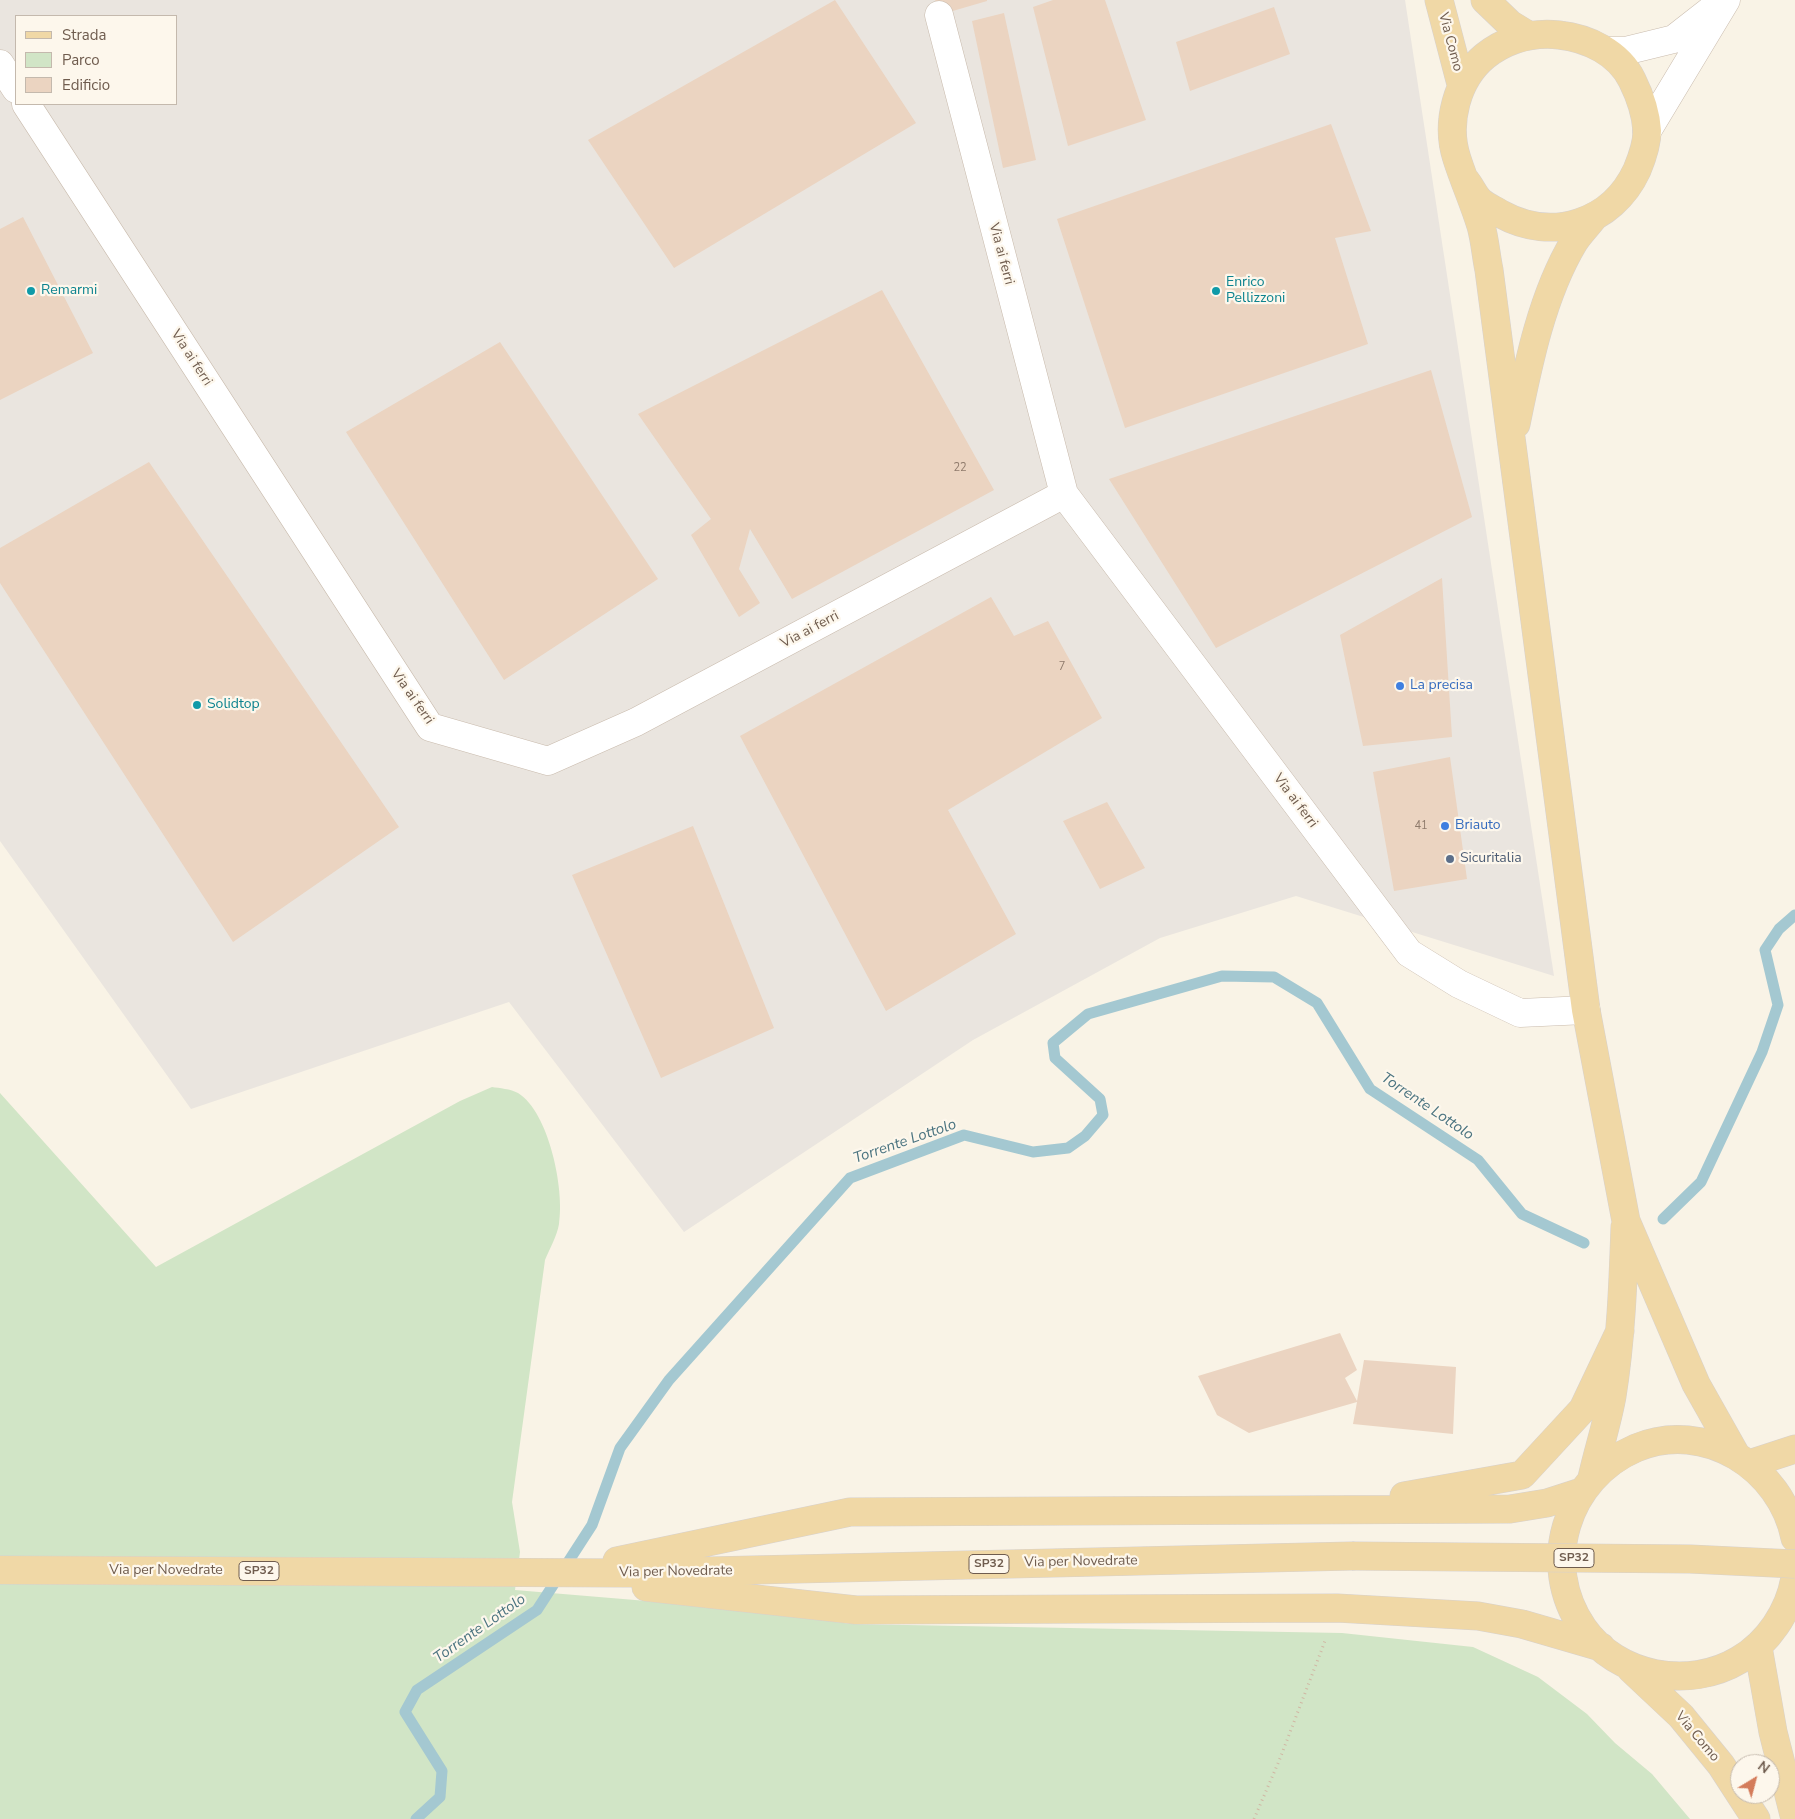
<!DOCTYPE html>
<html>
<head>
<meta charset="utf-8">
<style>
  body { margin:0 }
  #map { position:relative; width:1795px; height:1819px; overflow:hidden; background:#f9f3e6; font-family:"Nunito Sans",sans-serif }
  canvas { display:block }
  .legend { position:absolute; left:15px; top:15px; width:162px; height:90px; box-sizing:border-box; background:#fdf7ec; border:1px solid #c4b9ad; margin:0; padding:6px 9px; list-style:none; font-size:15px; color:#6f5c4e }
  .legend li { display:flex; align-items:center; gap:10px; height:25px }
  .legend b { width:25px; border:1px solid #c4b9ad }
  .north { position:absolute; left:1730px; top:1754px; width:50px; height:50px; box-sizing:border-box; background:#fdf7ec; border:1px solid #c4b9ad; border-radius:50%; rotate:37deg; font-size:14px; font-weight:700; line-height:20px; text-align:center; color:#6f5c4e }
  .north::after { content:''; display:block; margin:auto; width:18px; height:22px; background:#d47c5a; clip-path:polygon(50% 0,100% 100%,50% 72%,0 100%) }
</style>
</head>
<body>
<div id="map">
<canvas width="1795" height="1819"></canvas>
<ul class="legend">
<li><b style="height:6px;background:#f0d8a6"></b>Strada</li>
<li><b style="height:14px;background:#d1e5c6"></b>Parco</li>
<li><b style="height:14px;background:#ebd4c1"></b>Edificio</li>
</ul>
<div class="north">N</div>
</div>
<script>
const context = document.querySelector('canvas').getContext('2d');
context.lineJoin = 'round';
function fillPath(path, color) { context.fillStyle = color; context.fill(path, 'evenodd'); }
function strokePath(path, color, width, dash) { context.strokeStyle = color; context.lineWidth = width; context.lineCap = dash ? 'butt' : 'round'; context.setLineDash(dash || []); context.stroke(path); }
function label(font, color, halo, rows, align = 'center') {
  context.font = font + ' "Nunito Sans",sans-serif'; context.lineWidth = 4.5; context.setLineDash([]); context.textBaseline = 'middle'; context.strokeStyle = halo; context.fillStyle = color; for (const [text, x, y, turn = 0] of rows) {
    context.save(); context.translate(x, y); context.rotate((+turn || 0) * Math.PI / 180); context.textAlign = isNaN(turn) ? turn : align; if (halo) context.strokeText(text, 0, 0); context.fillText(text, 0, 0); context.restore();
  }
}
const industrial = new Path2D(`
  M0,0H1405L1554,976L1296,896L1160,938L973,1040L684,1232L509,1002L191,1109L0,841ZM16,16H176V104H16Z`);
const green = new Path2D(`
  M492,1087C499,1088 511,1089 518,1093C549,1112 565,1190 559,1224C557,1236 550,1248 545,1260L512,1502L520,1552L515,1590L719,1607L852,1624L1342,1633L1473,1647L1538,1677L1587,1714L1615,1743L1652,1774L1690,1819H0V1093L156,1267L460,1101Z`);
const stream = new Path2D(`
  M1663,1219L1701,1182L1762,1052L1778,1005L1765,950L1779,929L1795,915
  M416,1819L440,1797L442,1771L405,1712L417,1690L537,1610L592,1525L620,1448L669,1380L850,1178L964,1135L1033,1152L1068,1148L1085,1136L1103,1115L1100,1099L1055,1058L1053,1043L1088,1014L1222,976L1274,977L1317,1003L1370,1089L1478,1160L1522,1214L1584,1243`);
const building = new Path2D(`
  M835,0L916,123L674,268L588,140Z
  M935,0H987V1L939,15Z
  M1053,0H1105L1146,120L1068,146L1033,7Z
  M1274,7L1290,54L1190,91L1176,42Z
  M1004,13L1036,160L1003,168L972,21Z
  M1331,124L1371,231L1335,238L1368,344L1125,428L1057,219Z
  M23,217L93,353L0,400V229Z
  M882,290L994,490L792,599L750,529L739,569L760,603L739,617L691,535L711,519L638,414Z
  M500,342L658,579L504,680L346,432Z
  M1431,370L1472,517L1216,648L1109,479Z
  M149,462L399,827L233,942L0,583V548Z
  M1442,578L1452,737L1363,746L1340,635Z
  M991,597L1014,636L1048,621L1102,718L948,810L1016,934L886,1011L740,736Z
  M1450,757L1467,879L1394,891L1373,772Z
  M1107,802L1145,868L1100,889L1063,821Z
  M693,826L774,1028L661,1078L572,875Z
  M1340,1333L1357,1370L1345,1378L1357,1401L1364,1360L1456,1367L1453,1434L1353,1424L1357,1402L1249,1433L1217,1415L1198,1376Z`);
const path = new Path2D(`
  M1254,1819L1279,1761L1325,1641`);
const minor = new Path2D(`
  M939,15L1064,494L1409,953L1459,984L1520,1013L1586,1010
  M1607,51H1625L1674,39L1715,7
  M0,64L16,89
  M26,104L430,727L548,761L636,722L1064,494
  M1647,131L1726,0`);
const major = new Path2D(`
  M1439,0L1461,84
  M1485,0L1510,24L1528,35
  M1466,181C1471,187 1475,197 1481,202C1487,207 1495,210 1501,214C1552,242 1612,224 1637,170C1642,158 1647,144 1647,131C1646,113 1640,96 1632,80C1619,53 1588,38 1559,35C1531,32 1507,39 1485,56C1457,79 1445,123 1457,159C1464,181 1474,203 1481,226C1485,240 1486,256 1489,270L1586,1010L1626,1221L1696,1384L1736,1455
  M1516,424C1528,365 1542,295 1574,242C1579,234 1587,226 1593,218
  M1749,1464L1795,1449
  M1592,1478C1598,1451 1607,1424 1612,1396C1621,1340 1623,1284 1625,1227
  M1404,1496L1522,1475L1583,1409L1620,1331
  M1795,1538C1781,1468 1705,1419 1636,1448C1566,1478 1539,1564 1583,1628C1617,1677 1689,1690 1739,1660C1768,1643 1789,1612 1795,1578
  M617,1561L850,1512L1510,1509L1547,1503L1581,1492
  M0,1570L625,1573L1352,1556
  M646,1587L856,1610L1337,1608L1478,1616L1522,1624L1601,1647
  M1758,1647L1773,1732L1795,1819
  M1631,1669L1681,1716L1721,1765L1756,1819`);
const majorBridge = new Path2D(`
  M1352,1556L1690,1559L1795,1564`);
const markers = [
  [31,291,5,"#0f9aa8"],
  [1216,291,5,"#0f9aa8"],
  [1400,686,5,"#3f7fe0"],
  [197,705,5,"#0f9aa8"],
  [1445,826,5,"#3f7fe0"],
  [1450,859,5,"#5c6f8a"]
];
const numberNames = [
  ["22",960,468],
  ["7",1062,667],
  ["41",1421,826]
];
const shields = [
  [1574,1558,40],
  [989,1564,40],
  [259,1571,40]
];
const shieldNames = [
  ["SP32",1574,1558],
  ["SP32",989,1564],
  ["SP32",259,1571]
];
const streetNames = [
  ["Via Como",1450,42,75],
  ["Via ai ferri",1001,254,75],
  ["Via ai ferri",191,358,57],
  ["Via ai ferri",810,630,-28],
  ["Via ai ferri",412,697,55],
  ["Via ai ferri",1295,801,53],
  ["Via per Novedrate",1081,1562,-1],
  ["Via per Novedrate",166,1571],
  ["Via per Novedrate",676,1572,-1],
  ["Via Como",1697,1737,50]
];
const cultureNames = [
  ["Enrico",1226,283],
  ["Pellizzoni",1226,299],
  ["Remarmi",41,291],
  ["Solidtop",207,705]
];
const shopNames = [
  ["La precisa",1410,686],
  ["Briauto",1455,826]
];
const serviceNames = [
  ["Sicuritalia",1460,859]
];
const waterNames = [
  ["Torrente Lottolo",1427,1107,34],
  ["Torrente Lottolo",905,1142,-19],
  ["Torrente Lottolo",480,1629,-35]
];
fillPath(industrial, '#eae5df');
fillPath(green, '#d1e5c6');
strokePath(stream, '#a4c8d1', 11);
fillPath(building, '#ebd4c1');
strokePath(minor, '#c9bbad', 29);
strokePath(major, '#d7d1cd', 29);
strokePath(path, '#d0b7a4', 3, [1, 4]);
strokePath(minor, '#fff', 28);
strokePath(major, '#f0d8a6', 28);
strokePath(majorBridge, '#d7d1cd', 29, []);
strokePath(majorBridge, '#f0d8a6', 28);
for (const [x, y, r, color] of markers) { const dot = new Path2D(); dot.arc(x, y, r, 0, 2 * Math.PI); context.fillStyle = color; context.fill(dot); strokePath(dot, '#fdf7ec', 2); }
label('11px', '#8e7a6b', null, numberNames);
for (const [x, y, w] of shields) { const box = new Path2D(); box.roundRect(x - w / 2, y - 9.5, w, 19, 4); context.fillStyle = '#fdf7ec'; context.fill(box); strokePath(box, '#6f5c4e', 1); }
label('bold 12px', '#6f5c4e', null, shieldNames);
label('14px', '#6f5c4e', '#fdf7ec', streetNames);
label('14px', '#0d838f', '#fdf7ec', cultureNames, 'left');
label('14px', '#366cbe', '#fdf7ec', shopNames, 'left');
label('14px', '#4e5e75', '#fdf7ec', serviceNames, 'left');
label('italic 15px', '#4b7480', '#fdf7ec', waterNames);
</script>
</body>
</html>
